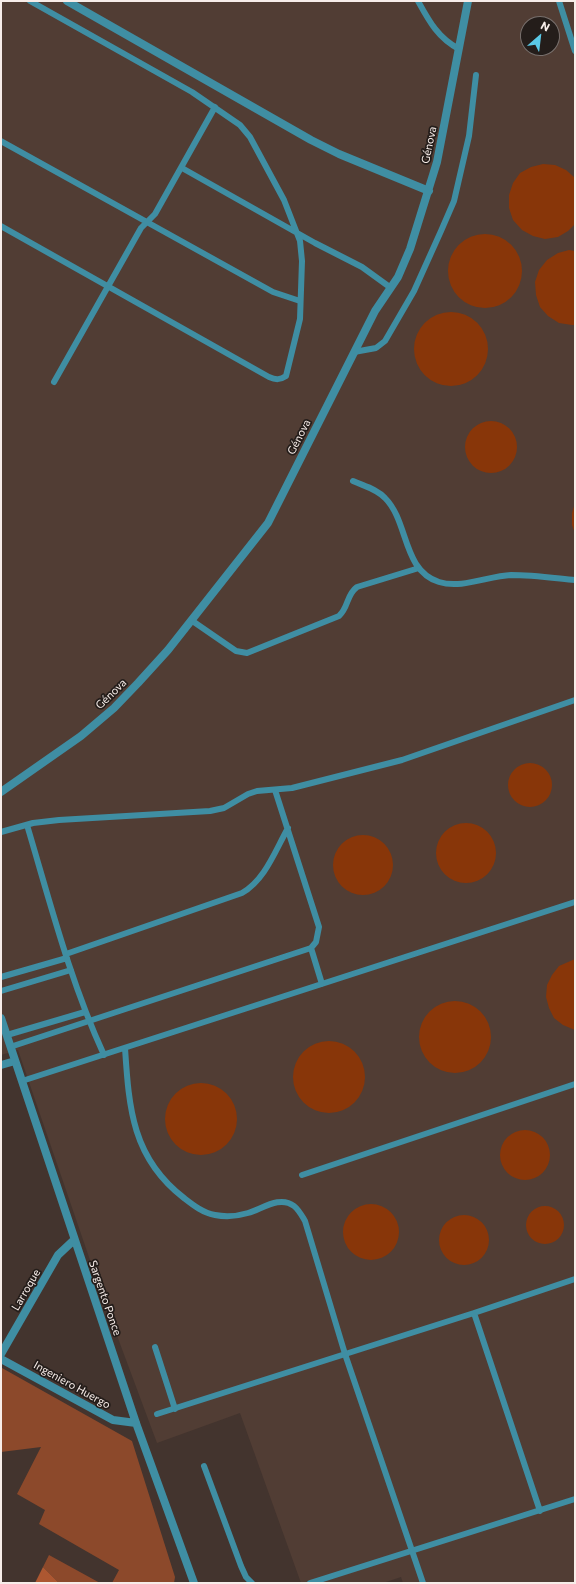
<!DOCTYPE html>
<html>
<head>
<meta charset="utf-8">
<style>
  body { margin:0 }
  #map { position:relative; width:576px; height:1584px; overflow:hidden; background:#43342e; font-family:Commissioner,sans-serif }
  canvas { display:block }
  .frame { position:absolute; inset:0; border:2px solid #f7ede9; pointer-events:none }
  .north { position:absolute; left:520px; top:16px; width:40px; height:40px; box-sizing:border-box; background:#241d1a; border:1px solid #78706d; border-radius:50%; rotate:28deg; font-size:11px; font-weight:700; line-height:16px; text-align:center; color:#f7ede9 }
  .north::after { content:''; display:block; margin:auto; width:14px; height:18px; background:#5ac8e6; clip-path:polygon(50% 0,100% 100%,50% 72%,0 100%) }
</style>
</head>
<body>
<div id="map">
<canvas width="576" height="1584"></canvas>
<div class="frame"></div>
<div class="north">N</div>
</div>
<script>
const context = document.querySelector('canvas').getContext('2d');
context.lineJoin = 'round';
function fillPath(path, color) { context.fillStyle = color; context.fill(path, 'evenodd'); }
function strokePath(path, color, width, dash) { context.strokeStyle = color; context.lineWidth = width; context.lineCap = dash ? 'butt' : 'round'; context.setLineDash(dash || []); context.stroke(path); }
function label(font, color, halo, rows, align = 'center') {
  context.font = font + ' Commissioner,sans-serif'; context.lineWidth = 3.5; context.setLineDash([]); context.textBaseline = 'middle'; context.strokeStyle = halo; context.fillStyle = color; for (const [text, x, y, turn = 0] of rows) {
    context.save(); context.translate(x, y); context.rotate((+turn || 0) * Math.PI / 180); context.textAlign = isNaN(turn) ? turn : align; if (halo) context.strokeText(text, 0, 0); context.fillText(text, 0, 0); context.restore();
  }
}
const built = new Path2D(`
  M1,1H575V1583H403L401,1577L383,1583H301L240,1413L157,1443L103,1298L18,1050L1,1055ZM528,24H552V48H528Z`);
const green = new Path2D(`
  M2,1368L132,1441L175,1577L174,1583H112L119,1570L39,1524L45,1510L17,1494L41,1447L1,1452Z
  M49,1555L100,1583H59L43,1567Z`);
const forest = new Path2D(`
  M43,1567L59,1583H35Z`);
const building = new Path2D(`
  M543,164L555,165L566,170L575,178V224L568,231L558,237L545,239L533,236L522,230L513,220L509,208V195L513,183L520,173L531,167Z
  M448 271a37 37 0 1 1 74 0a37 37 0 1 1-74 0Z
  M569,250L575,251V325H572L559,323L548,316L540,307L536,295L535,282L539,270L547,260L558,253Z
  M414 349a37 37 0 1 1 74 0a37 37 0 1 1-74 0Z
  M465 447a26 26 0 1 1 52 0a26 26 0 1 1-52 0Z
  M575,503V533L572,525V513Z
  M508 785a22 22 0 1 1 44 0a22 22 0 1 1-44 0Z
  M436 853a30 30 0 1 1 60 0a30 30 0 1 1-60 0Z
  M333 865a30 30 0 1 1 60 0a30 30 0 1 1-60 0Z
  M575,959V1030L563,1025L554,1018L549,1008L546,997L547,985L552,975L559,966Z
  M419 1037a36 36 0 1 1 72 0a36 36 0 1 1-72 0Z
  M293 1077a36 36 0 1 1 72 0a36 36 0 1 1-72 0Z
  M165 1119a36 36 0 1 1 72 0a36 36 0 1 1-72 0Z
  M500 1155a25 25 0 1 1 50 0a25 25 0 1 1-50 0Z
  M343 1232a28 28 0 1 1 56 0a28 28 0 1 1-56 0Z
  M526 1225a19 19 0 1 1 38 0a19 19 0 1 1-38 0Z
  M439 1240a25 25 0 1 1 50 0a25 25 0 1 1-50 0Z`);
const lane = new Path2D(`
  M418,1C429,21 438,38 459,49
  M559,1L575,51
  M1,141L273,292L300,301
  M182,168L315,243L362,267L391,288
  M1,226L269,377C276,380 280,380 286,376L300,319L302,261L300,241L284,200L250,137L240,125L192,92L30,1
  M354,352L376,348L385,341L414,291L441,231L454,201L469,136L476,75
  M54,382L141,228L155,214L215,107
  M353,481C364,486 377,489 385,498C409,522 402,570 439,582C462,589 488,576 511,575C532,575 554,578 575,580
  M191,620L236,651L247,653L339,616C349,607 346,595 357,587L419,568
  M27,825C50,902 70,981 104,1055
  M1,832L33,823L59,820L210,811L224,808L248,794L257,791L292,788L402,760L575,700
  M311,948L322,984
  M66,954L242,893C265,880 275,851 288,828
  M1,977L67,958
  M1,991L71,970
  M7,1035L85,1012
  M10,1047L311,948L316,942L319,927L275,790
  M125,1048C129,1108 132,1158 184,1198C193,1205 203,1213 215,1215C225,1217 238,1216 248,1213C262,1209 280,1195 294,1206C299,1210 302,1216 305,1221L345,1354L423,1583
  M22,1081L575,902
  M302,1175L575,1084
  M474,1313L540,1511
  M155,1347L175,1409
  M157,1414L474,1313L575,1279
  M204,1466L241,1566L246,1577L252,1583
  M310,1583L575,1499`);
const street = new Path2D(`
  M67,1L311,140L339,154L429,191
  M1,792L81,736L114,708L138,683L168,650L268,523L375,311L398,277L410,249L437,162L468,1
  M1,1018L136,1423L194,1583
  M1,1065L15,1061
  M1,1354L58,1255L74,1240
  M1,1359L113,1420L136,1423`);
const streetNames = [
  ["Génova",429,145,-78],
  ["Génova",299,437,-63],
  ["Génova",111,694,-44],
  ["Larroque",26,1290,-60],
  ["Sargento Ponce",105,1298,71],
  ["Ingeniero Huergo",72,1385,29]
];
fillPath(built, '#513d34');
fillPath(green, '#8c492b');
fillPath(forest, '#ad5731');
fillPath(building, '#883609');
strokePath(lane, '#3f8ea3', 6);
strokePath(street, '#3f8ea3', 8);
label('11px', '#f7ede9', '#241d1a', streetNames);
</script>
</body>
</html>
